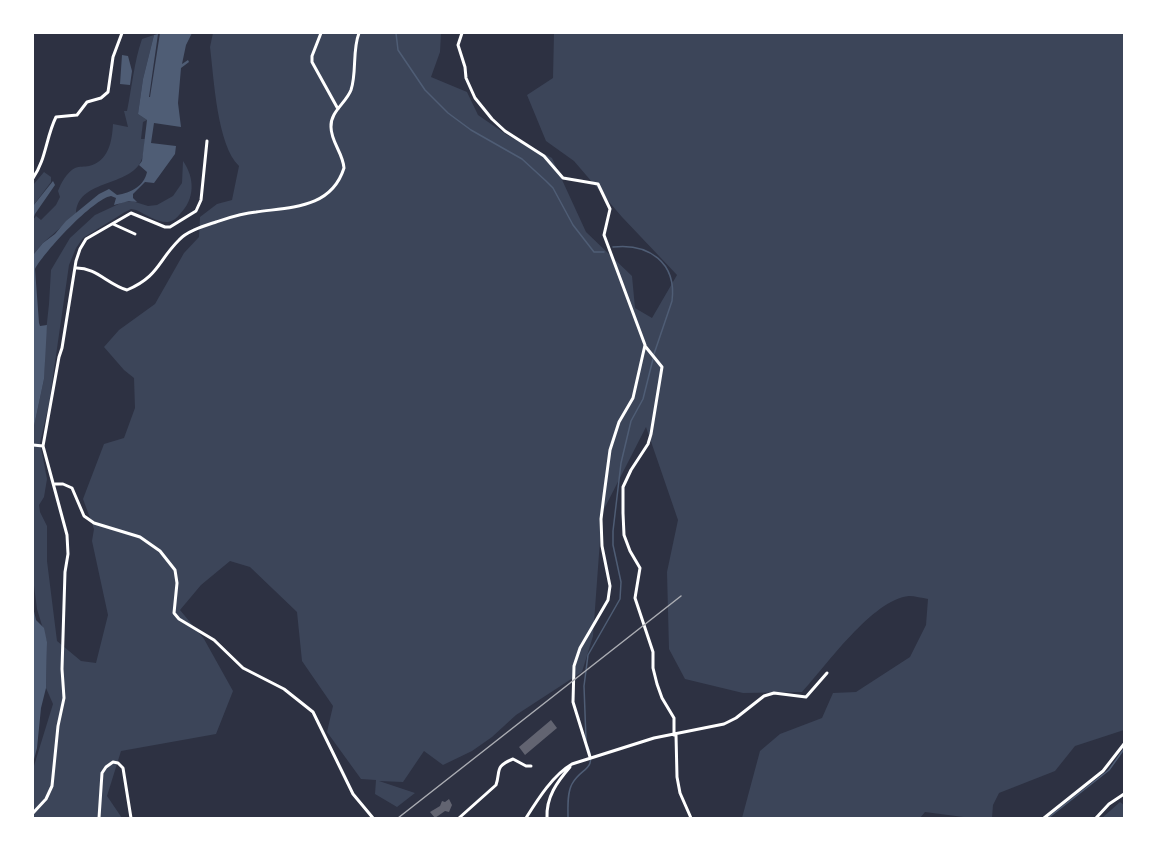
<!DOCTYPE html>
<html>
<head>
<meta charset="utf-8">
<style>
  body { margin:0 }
  #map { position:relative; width:1157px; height:851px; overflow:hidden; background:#2d3142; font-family:Mulish,sans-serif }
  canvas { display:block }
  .frame { position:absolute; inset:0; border:34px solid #fff; pointer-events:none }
</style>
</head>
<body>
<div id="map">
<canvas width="1157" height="851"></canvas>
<div class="frame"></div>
</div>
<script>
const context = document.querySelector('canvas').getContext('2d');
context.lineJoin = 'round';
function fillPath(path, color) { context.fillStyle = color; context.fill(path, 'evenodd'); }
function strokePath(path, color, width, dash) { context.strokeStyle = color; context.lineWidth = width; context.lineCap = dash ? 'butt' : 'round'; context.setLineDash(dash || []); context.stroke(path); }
const green = new Path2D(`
  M213,33H441L440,52L431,77L467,92L478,115L507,135L552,158L586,232L632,276L635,308L652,318L677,275L622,217L574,161L546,141L527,95L553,78L554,33H1124V730L1075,746L1055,771L999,793L993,805L992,818H971L925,812L920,818H742L760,751L780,734L822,718L833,693L856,692L910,657L926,625L928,599C922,598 915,596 909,596C873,599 826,666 802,692L743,693L685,679L669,649L667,572L678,520L646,427L602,513L593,636L582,672L516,715L492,737L472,751L443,765L424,751L403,782L379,781L415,793L397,807L375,794L376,780L361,779L327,732L333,706L302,661L297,612L250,567L230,561L201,585L180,610L204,639L233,691L216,734L121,751L107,796L122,818H33V769L53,704L46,688L47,642L37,609L33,578V431L44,379L45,341L49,304L51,270L70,238L95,215L123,202L132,201L148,206L157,205L173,196L182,183L183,161C195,178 195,199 180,214C177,218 173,221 168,222C158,223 145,214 136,210L131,209L125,212L83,238L76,248L69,265L49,404L40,443L47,479L44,497L39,505L40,512L47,526V561L57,641L81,661L96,663L108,615L92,541L94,529L83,499L104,444L124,438L135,408L134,378L124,370L104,347L119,330L155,304L184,253L199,237L200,217L217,204L232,200L239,166C217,145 214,79 210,47Z
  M154,35L143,79L138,114L147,120L143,122L141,139H145C144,146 144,157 140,163C126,187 77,180 76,214L43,243L33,255V220L36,216L41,220L56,205L60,197L58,191C61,183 67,172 75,168C79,166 85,167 89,166C109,161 112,141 113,124L128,127L124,111H127C132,87 134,62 142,39Z
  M44,172L51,177V182L33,206V185Z
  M1120,802L1124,805V818H1102Z`);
const water = new Path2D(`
  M160,33H192L186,45L182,64L188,60L189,62L181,68L178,103L181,127L154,123L151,143L176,146L175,154L154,183L145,182L133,194V198L137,202L129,201L114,205L116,198L111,196C93,199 45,251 35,269L39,323L40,326L47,325L44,379L33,431V255L43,243L55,234L66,221L99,194L109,189L117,195C131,193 144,186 147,172L139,165L142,161L147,120L138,114L143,79L154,35L158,34L149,97H150Z
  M122,55L128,56L132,71L130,85L120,84Z
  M53,181L55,185L35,214L33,220V206Z
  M33,607L36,620L44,628L47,642L46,688L41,708L37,748L33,763Z`);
const stream = new Path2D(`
  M396,33L398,50L425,90L448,113L471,130L522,159L546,181L553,188L573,225L594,252H604
  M613,247C648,243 677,262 672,301L654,354
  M586,740L584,686L588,655L620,599L621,582L613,545V531L621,463L631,421L643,399L653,359
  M568,818C568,807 567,793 572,784C581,767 597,771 588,747
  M1048,818L1109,770L1124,749`);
const building = new Path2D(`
  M551,720L557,728L525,755L519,747Z
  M449,799L452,805L449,812L445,811L435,818L430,812L440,806L442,801L445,802Z`);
const minor = new Path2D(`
  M321,33L312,56V62L338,109
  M462,33L458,45L465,67L466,78L475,98L492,119L505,131L544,156L563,178L598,184L610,209L604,235L645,345L633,398L619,422L610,450L604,495L601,519L602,546L610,586L608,600L580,648L574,666L573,702L590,757
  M33,178C46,160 46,137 56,117L77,115L87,102L101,98L108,92L113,57L122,33
  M113,224L135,234
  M75,268C96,267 107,284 127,290C159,276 157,262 179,240C187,231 204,226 216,222C228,218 242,213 256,212C290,207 331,209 344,168C343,153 331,142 331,127C330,112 346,103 351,90C357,72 352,51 359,33
  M645,346L662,367L651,434L648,444L631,470L623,487V513L624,535L630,551L640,568L635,598L653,652V668L657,684L662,698L674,718V735
  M33,445L43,446
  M55,484H63L72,488L84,516L94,523L140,537L160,551L175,570L177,583L174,613L179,619L214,640L243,668L284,689L313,712L353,794L373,818
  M676,735L677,777L680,793L691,818
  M33,813L46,799L52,786L58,726L64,698L62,669L65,572L68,554L67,535L43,446L59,357L62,348L76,261L80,249L86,239L131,213L165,227H170L196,211L201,200L207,141
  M99,818L102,773L106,767L113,762L118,763L123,768L131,818
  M459,818L496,785C501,770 494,767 513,759L526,766H531
  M526,818C538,799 553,775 572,764L654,738L724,724L736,718L764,696L774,693L806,697L827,673
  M547,818C546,797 557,782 570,767
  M1044,818L1103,771L1124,744
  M1096,818L1109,804L1124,794`);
const rail = new Path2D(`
  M398,818L681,596`);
fillPath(green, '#3c4559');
fillPath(water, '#4f5d75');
strokePath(stream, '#4f5d75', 1.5);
fillPath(building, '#626471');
strokePath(minor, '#fff', 3);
strokePath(rail, '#abadb3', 1.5);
</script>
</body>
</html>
